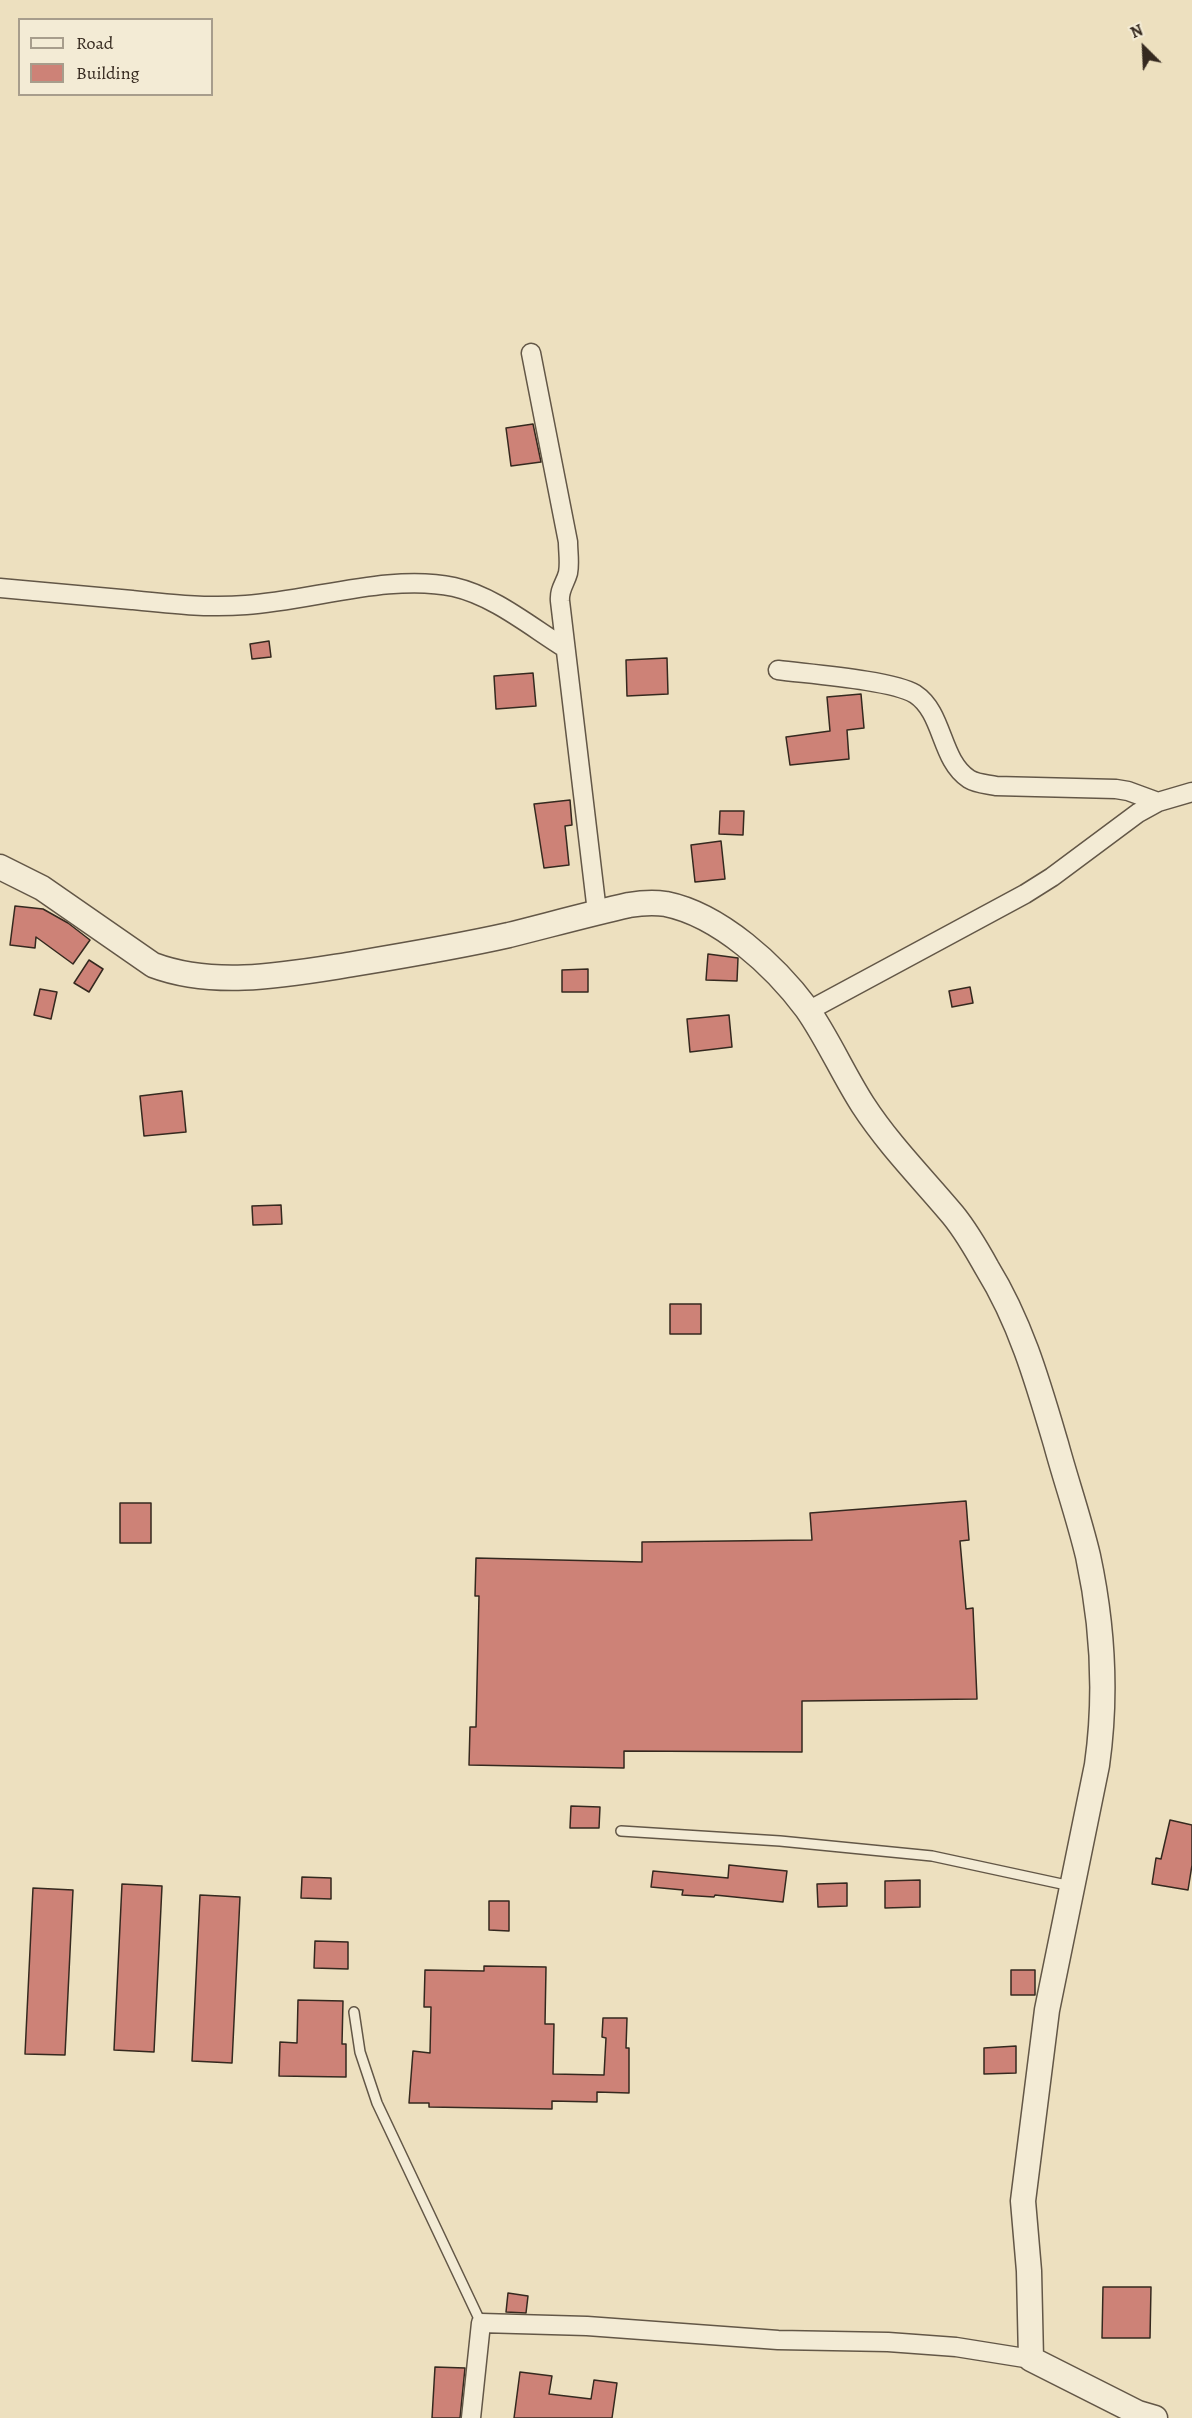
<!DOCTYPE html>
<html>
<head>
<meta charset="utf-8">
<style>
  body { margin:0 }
  #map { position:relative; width:1192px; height:2418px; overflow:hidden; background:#ede0bf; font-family:Alegreya,serif }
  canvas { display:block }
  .legend { position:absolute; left:18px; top:18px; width:195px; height:78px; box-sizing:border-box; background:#f3ebd5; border:2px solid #a79d8c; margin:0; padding:8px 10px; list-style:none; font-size:18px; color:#35291f }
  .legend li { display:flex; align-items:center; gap:12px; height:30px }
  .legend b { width:30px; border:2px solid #a79d8c }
  .north { position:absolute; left:1114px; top:18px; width:60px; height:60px; -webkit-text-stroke:4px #f3ebd5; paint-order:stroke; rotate:336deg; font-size:16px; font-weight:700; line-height:24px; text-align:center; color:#35291f }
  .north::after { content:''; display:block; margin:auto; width:21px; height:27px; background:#35291f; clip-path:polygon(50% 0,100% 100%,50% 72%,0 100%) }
</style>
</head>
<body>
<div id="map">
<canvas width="1192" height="2418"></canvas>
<ul class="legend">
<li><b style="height:8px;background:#f3ebd5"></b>Road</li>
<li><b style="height:16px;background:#cd8277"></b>Building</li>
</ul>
<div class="north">N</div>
</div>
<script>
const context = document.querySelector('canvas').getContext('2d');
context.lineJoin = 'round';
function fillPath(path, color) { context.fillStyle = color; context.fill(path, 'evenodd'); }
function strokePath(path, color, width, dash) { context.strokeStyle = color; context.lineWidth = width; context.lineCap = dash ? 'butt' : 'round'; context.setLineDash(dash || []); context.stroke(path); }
const building = new Path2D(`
  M533,424L541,462L511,466L506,428Z
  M269,641L271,657L252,659L250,644Z
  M667,658L668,694L627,696L626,660Z
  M533,673L536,706L496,709L494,676Z
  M861,694L864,728L847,730L849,759L790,765L786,737L830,731L827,697Z
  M570,800L572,825L565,826L569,865L544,868L534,804Z
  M720,811H744L743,835L719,834Z
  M721,841L725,879L695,882L691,845Z
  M15,906L43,909L68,923L90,940L73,964L36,937L35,948L10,945Z
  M708,954L738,958L737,981L706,980Z
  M89,960L103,969L89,992L74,983Z
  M588,969V992H562V970Z
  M970,987L973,1003L952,1007L949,991Z
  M40,989L57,992L51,1019L34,1015Z
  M729,1015L732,1047L690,1052L687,1019Z
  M182,1091L186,1132L144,1136L140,1096Z
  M281,1205L282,1224L253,1225L252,1206Z
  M670,1304H701V1334H670Z
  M966,1501L969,1540L960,1541L966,1609L973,1608L977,1699L802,1701V1752L624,1751V1768L469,1765L470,1727H476L479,1596H475L476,1558L642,1562V1542L812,1540L810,1513Z
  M120,1503H151V1543H120Z
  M571,1806L600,1807L599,1828H570Z
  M1170,1820L1192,1825V1865L1188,1890L1152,1884L1156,1858L1161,1859Z
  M729,1865L787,1871L783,1902L715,1895L714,1897L682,1895L683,1890L651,1887L653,1871L728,1878Z
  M302,1877L331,1878V1899L301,1898Z
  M920,1880V1907L885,1908V1881Z
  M847,1883V1906L818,1907L817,1884Z
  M122,1884L162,1886L154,2052L114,2050Z
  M33,1888L73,1890L65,2055L25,2054Z
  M200,1895L240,1897L232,2063L192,2061Z
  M489,1901H509V1931L489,1930Z
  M315,1941L348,1942V1969L314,1968Z
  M484,1966L546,1967L545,2024H554L553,2074L604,2075L606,2038L602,2037L603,2018H627L626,2048H629V2093L597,2092V2102L552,2101V2109L429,2107V2103H409L413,2051L430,2053L431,2007H424L425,1970L484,1971Z
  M1011,1970H1035V1995H1011Z
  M298,2000L343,2001L342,2044H346V2077L279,2076L280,2042L297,2043Z
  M1016,2046V2073L984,2074V2048Z
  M1103,2287H1151L1150,2338H1102Z
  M508,2293L528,2296L526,2313L506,2312Z
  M435,2367L465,2368L460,2418H432Z
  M520,2372L552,2376L549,2394L591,2399L594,2380L617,2383L612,2418H514Z`);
const service = new Path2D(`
  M621,1831L780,1841L932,1856L1071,1886
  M354,2012L360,2052L377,2103L481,2323`);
const minor = new Path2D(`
  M531,353L568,542C568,552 570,563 568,573C565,584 559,589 560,601L597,912
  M0,588C44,592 88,596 132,600C170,604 207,608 246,605C311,601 390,573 454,587C494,596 531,627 565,648
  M778,670C808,674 892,680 915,694C944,713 940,760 969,779C977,784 987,784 996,786L1116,789L1128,791L1158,802
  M808,1011L1025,894L1052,877L1138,813L1158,802L1192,792
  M471,2418L481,2323L587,2326L778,2340L888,2342L956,2347L1031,2359`);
const tertiary = new Path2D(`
  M0,867L42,888L153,965C214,988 284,975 347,965C401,956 456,947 509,935C549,925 589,914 629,905C641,903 653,902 666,904C720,915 775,966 807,1009C828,1039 843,1074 863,1105C889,1145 922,1178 953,1215C966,1231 977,1250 987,1268C1021,1323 1038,1383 1056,1444C1066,1481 1079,1518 1088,1556C1103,1626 1107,1694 1097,1765L1047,2010L1023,2201L1029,2271L1031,2359L1138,2413L1155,2418`);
fillPath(building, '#cd8277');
strokePath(building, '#35291f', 1.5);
strokePath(service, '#635747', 12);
strokePath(minor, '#635747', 21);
strokePath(tertiary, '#635747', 27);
strokePath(service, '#f3ebd5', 9);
strokePath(minor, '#f3ebd5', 18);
strokePath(tertiary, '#f3ebd5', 24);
</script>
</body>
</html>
